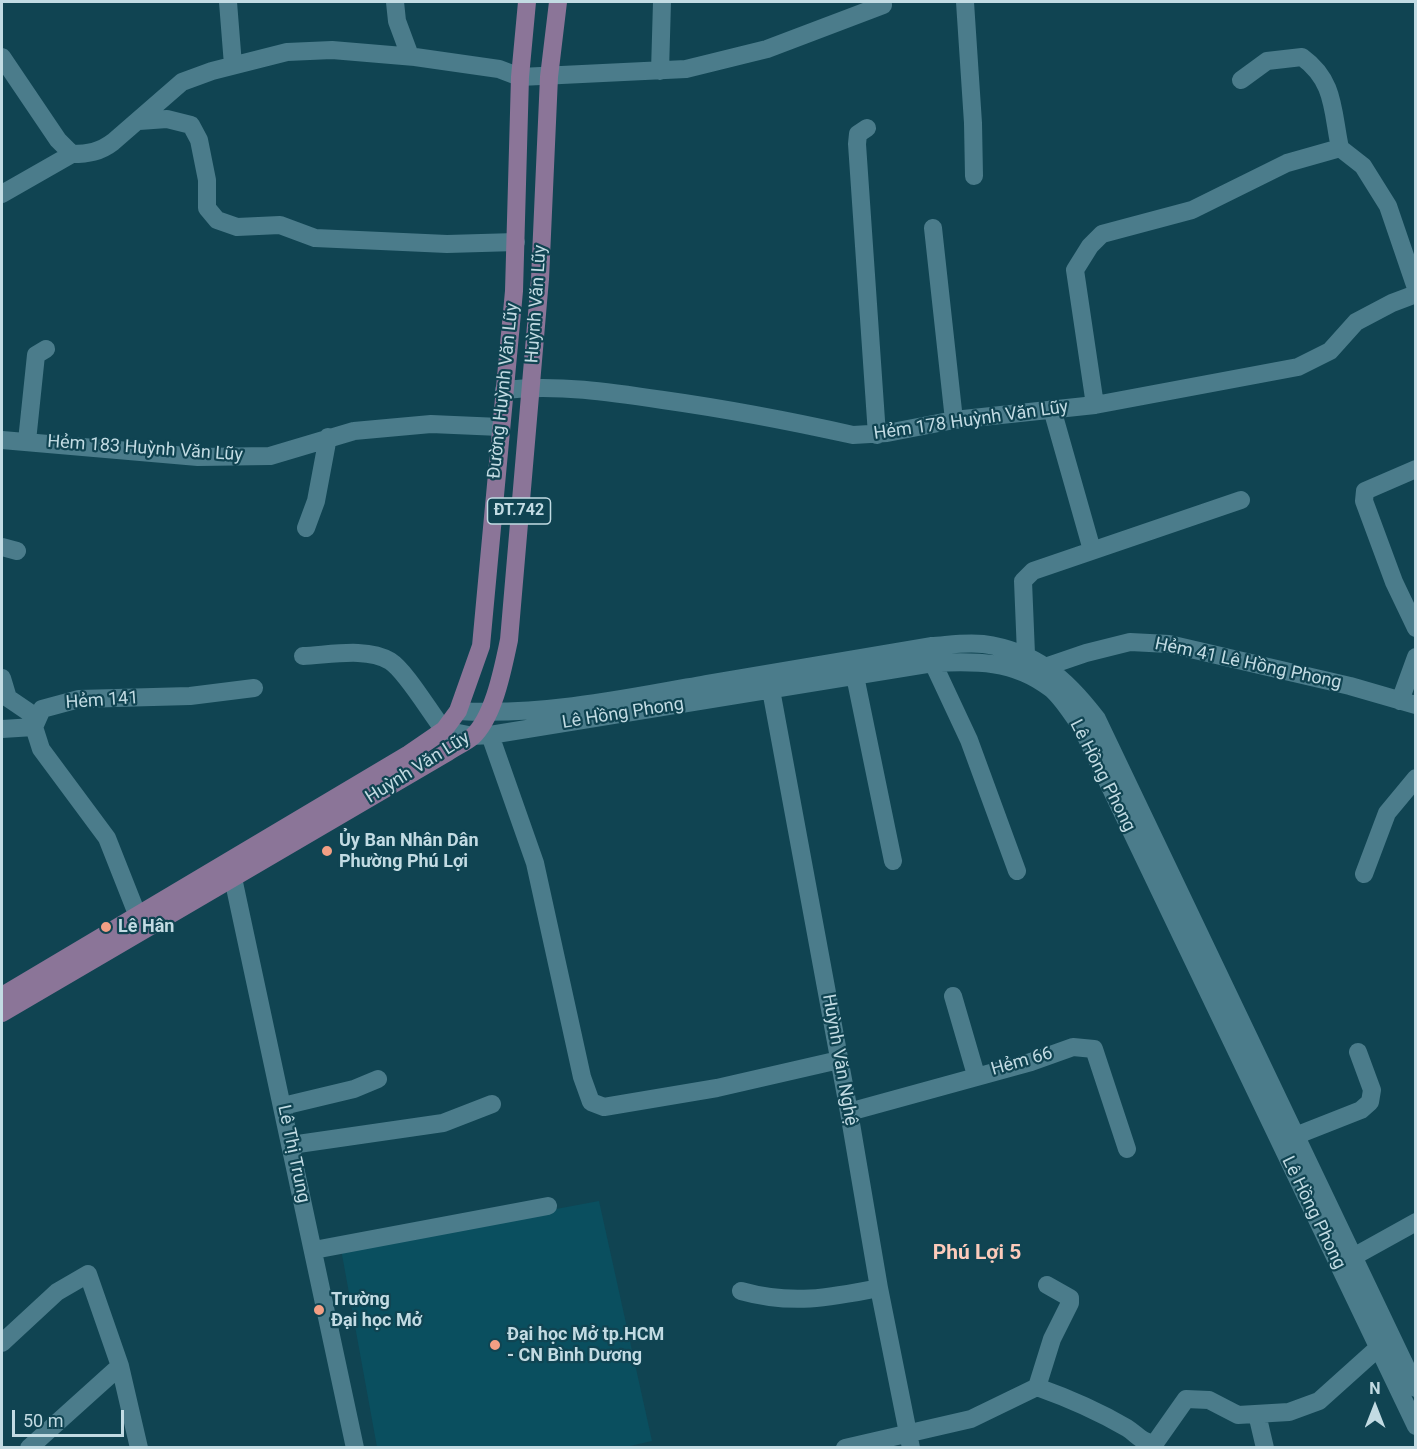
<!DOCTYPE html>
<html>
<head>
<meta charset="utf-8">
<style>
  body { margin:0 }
  #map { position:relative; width:1417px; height:1449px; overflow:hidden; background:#104452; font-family:Roboto,sans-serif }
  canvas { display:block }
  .frame { position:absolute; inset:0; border:3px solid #c2dbe3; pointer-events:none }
  .north { position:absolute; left:1345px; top:1377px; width:60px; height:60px; -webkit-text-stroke:4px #104452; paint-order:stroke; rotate:0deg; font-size:16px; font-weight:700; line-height:24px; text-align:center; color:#c2dbe3 }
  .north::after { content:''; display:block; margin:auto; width:21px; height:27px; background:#c2dbe3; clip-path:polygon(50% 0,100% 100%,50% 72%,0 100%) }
  .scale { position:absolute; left:12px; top:1410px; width:112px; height:27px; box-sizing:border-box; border:3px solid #c2dbe3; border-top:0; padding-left:8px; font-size:18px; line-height:21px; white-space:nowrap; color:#c2dbe3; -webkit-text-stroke:4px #104452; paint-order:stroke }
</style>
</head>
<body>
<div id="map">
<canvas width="1417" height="1449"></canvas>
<div class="frame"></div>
<div class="north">N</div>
<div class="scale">50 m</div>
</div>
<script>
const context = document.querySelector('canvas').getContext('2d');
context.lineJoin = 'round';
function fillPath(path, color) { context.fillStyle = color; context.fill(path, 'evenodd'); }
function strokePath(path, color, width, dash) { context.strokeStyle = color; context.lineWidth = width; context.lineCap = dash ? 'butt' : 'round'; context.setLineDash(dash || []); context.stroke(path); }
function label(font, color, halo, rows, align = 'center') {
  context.font = font + ' Roboto,sans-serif'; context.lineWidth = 4.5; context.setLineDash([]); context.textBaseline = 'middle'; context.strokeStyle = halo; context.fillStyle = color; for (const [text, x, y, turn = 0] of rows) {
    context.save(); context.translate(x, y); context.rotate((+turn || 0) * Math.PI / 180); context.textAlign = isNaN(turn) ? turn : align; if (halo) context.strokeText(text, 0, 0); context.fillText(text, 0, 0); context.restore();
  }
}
const built = new Path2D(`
  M599,1201L652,1441L621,1448L377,1447L341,1249Z`);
const minor = new Path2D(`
  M228,2L233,65
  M395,2L397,21L410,56
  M965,2L973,123L974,176
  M2,57L58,140L72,154C88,154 100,152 113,142L182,82L212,71L287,52L332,50L415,57L499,69L520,77L686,69L767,49L883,5
  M660,71L662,2
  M1241,80L1267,61L1302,57C1335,81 1332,110 1340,148
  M139,121L167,119L191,125L199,140L207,180V208L217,220L237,227L280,225L315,238L447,244L516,242
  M867,128L858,134L857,144L877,435
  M2,194L72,154
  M933,228L954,420
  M504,390C557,384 610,392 663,400C727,409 790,421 853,435L887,433L954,420L1095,405L1298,367L1330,351L1356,322L1392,303L1416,294
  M1095,405L1075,270L1090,246L1102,234L1192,210L1287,163L1340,148L1363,166L1388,206L1416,288
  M1052,409L1092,550
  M2,440L198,457L270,456L354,431L431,424L500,427
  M27,441L36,355L46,349
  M1416,469L1365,491L1364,501L1394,582L1416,628
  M306,528L316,501L328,437
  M2,547L17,551
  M1026,654L1023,581L1033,571L1241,500
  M303,656C329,655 367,647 390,661C406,671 431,714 444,730L473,736L490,735L933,663C975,661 1014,660 1050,688C1062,697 1072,715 1082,728L1416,1426
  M933,663L969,740L1017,871
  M1045,667L1086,653L1130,642L1169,644L1350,686L1416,705
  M855,676L893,861
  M2,678L8,698L36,717
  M769,679L849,1112L879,1288L911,1448
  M1400,701L1416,657
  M458,711C541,716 624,699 706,684C781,671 856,659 931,646C948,645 966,642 983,644C1035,651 1066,678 1097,719L1416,1388
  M2,729L34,727
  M490,735L535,863L582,1077L591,1102L604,1107L717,1088L839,1060
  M225,865L233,878L355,1448
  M1364,874L1387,813L1416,778
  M137,914L107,838L41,749L34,727L42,709L79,699L190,696L254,688
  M953,996L976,1075
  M283,1106L354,1089L378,1079
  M849,1112L1031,1062L1073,1047L1094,1049L1127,1149
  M1295,1136L1361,1110L1370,1102L1372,1090L1358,1052
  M291,1145L443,1123L492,1104
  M314,1250L548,1206
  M1353,1257L1416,1222
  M741,1291C791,1305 829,1298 879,1288
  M2,1343L57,1292L88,1274L120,1366L139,1448
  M1037,1387L1052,1339L1070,1303V1298L1047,1285
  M1257,1414L1265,1448
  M29,1448L120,1366
  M845,1448L971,1419L1037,1387C1068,1398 1098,1411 1127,1428C1138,1435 1142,1443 1155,1443L1186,1399L1209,1400L1238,1415L1289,1412L1319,1401L1378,1348`);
const major = new Path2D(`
  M2,996L409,754L444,730L458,711L481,646L514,291L520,77L527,2
  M2,1013L448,752C455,747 465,743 472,737C494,717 503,668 509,640L540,279L549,77L558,2`);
const markers = [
  [327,851,6,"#f39f84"],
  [106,927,6,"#f39f84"],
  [319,1310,6,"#f39f84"],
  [495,1345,6,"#f39f84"]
];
const shields = [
  [519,511,63]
];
const shieldNames = [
  ["ĐT.742",519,511]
];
const streetNames = [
  ["Huỳnh Văn Lũy",537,304,-86],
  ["Đường Huỳnh Văn Lũy",504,391,-84],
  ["Hẻm 178 Huỳnh Văn Lũy",971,421,-8],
  ["Hẻm 183 Huỳnh Văn Lũy",145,449,4],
  ["Hẻm 41 Lê Hồng Phong",1248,664,12],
  ["Hẻm 141",102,701,-4],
  ["Lê Hồng Phong",623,714,-9],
  ["Huỳnh Văn Lũy",418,768,-32],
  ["Lê Hồng Phong",1102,776,63],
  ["Huỳnh Văn Nghệ",839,1060,80],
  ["Hẻm 66",1022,1062,-16],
  ["Lê Thị Trung",293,1154,78],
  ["Lê Hồng Phong",1313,1213,64]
];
const poiNames = [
  ["Ủy Ban Nhân Dân",339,841],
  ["Phường Phú Lợi",339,862],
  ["Lê Hân",118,927],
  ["Trường",331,1300],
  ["Đại học Mở",331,1321],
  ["Đại học Mở tp.HCM",507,1335],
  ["- CN Bình Dương",507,1356]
];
const quarterNames = [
  ["Phú Lợi 5",977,1254]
];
fillPath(built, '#0a4f5f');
strokePath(minor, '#4b7c8b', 18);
strokePath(major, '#8b7598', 18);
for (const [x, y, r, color] of markers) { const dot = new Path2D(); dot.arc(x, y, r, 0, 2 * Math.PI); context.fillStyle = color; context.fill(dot); strokePath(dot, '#104452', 2); }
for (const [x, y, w] of shields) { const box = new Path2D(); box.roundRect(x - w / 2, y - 13, w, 26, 4.5); context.fillStyle = '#104452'; context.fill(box); strokePath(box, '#c2dbe3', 1.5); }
label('bold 16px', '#c2dbe3', null, shieldNames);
label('18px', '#c2dbe3', '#104452', streetNames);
label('bold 18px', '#c2dbe3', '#104452', poiNames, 'left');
label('bold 21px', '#fccbbb', '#104452', quarterNames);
</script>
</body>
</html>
